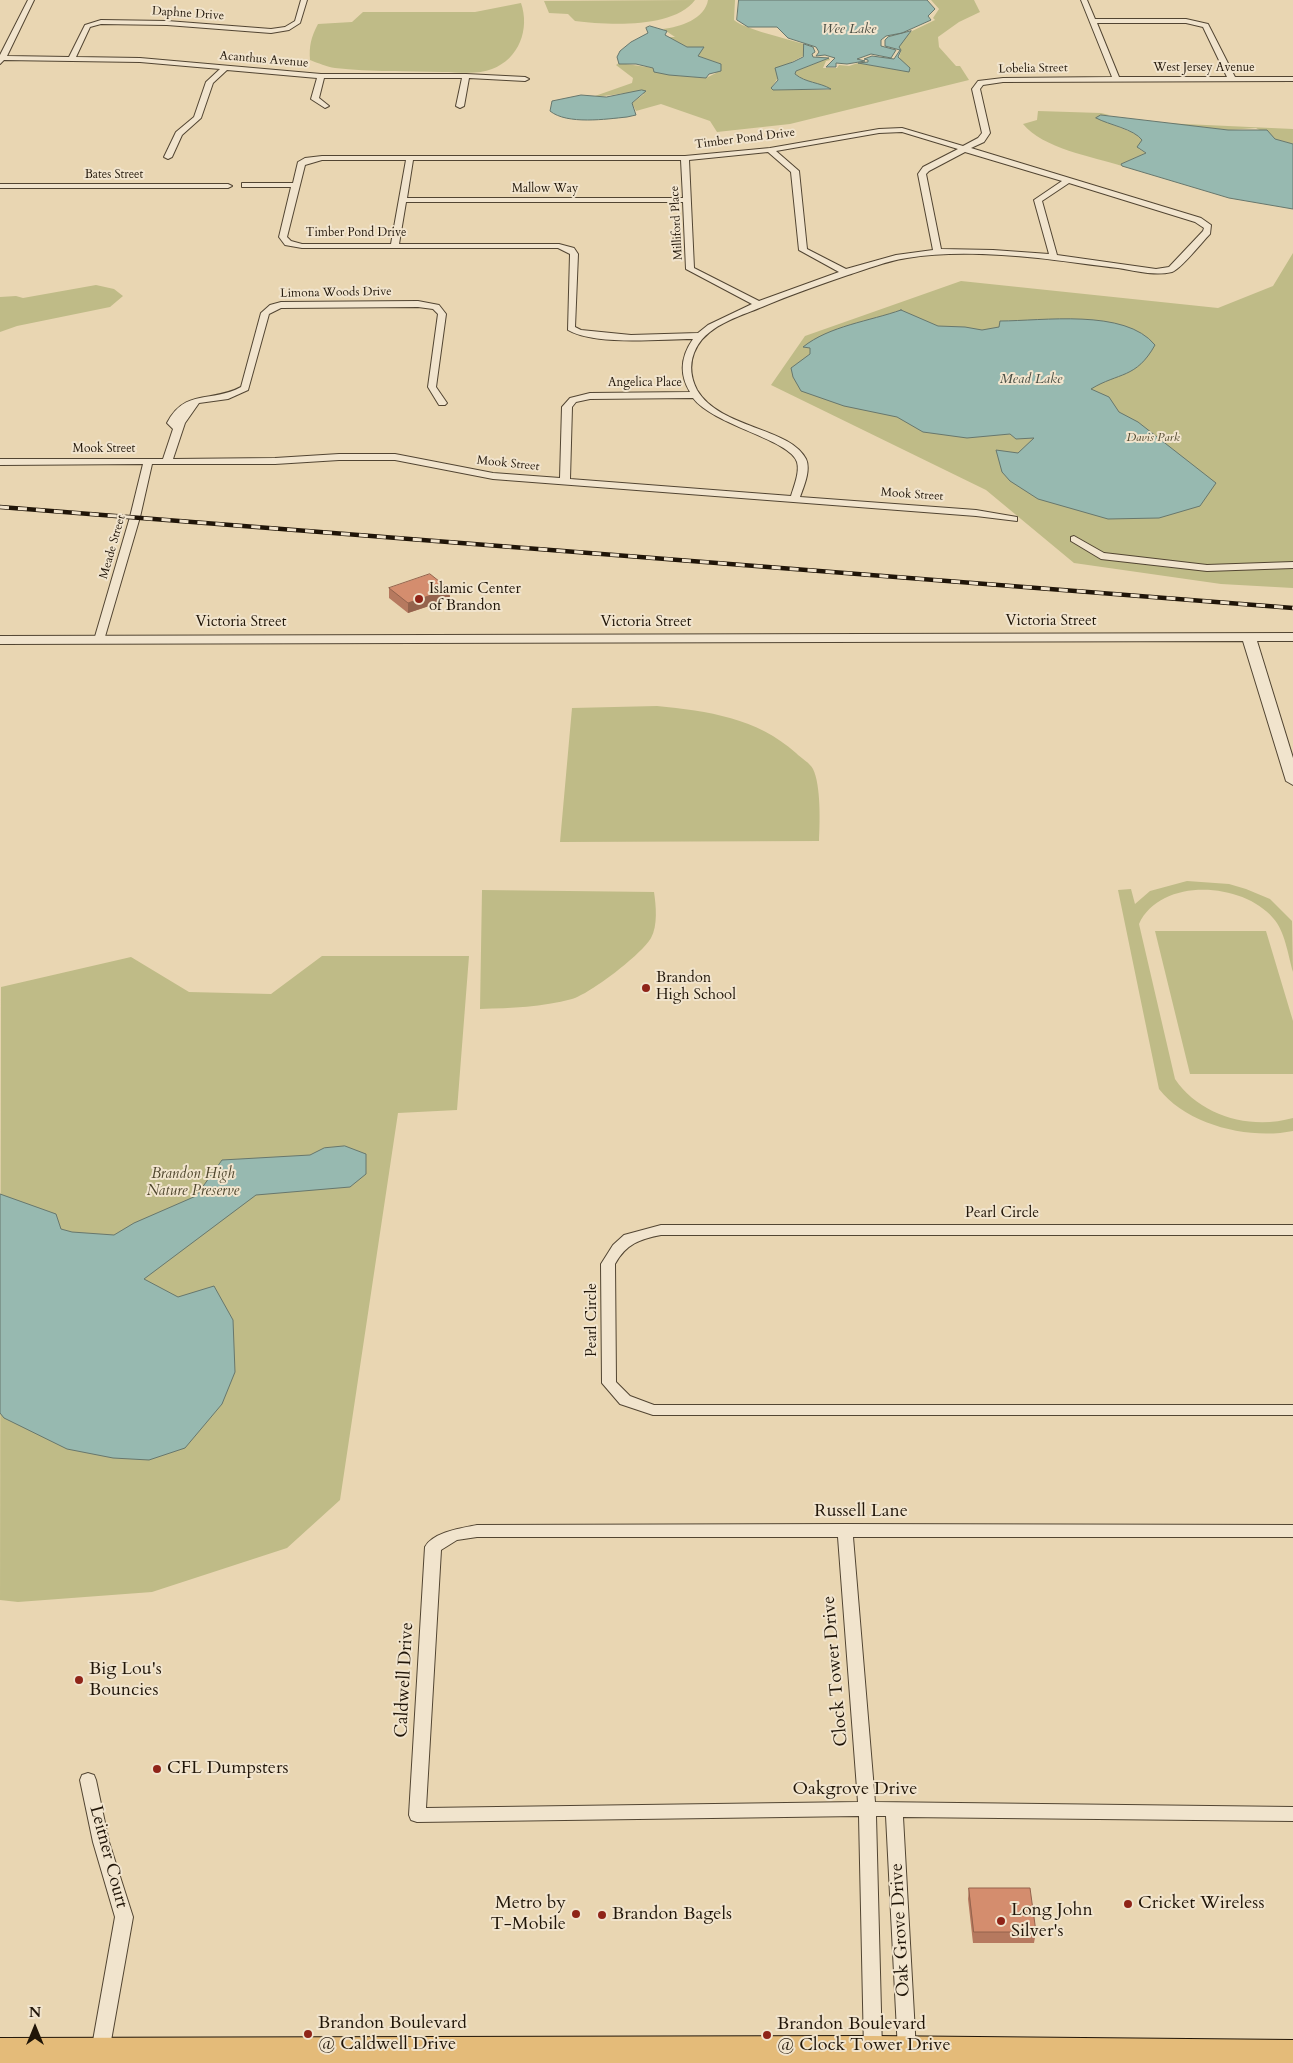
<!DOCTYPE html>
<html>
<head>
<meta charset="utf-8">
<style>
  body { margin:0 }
  #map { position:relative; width:1293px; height:2063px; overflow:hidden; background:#e9d6b2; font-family:Cardo,serif }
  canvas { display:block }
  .north { position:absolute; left:10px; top:2003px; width:50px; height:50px; -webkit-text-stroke:4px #f1e4cd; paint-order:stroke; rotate:0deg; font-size:14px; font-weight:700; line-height:20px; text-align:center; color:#201508 }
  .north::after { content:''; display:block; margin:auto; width:18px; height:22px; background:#201508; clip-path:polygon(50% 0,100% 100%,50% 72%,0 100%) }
</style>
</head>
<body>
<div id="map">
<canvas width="1293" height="2063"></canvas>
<div class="north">N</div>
</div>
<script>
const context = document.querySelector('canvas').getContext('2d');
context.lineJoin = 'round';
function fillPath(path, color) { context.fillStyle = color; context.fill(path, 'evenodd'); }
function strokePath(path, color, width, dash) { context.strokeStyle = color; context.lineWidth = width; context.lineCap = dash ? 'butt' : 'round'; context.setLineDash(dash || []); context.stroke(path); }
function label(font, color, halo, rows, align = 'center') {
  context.font = font + ' Cardo,serif'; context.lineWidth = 4; context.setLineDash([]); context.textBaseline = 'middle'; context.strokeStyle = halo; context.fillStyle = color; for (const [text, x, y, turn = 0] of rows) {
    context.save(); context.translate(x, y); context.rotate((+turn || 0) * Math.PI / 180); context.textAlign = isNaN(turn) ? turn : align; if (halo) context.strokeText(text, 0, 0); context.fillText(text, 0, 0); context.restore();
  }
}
const green = new Path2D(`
  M695,0C673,29 608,25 575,21L568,14L549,13L544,1Z
  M708,0H735L734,20C744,29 788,39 804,44L803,56L786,65L772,87L773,90H830C818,83 806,82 795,74L796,71L829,58L830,60L826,61L823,68H837L839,65L849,66L858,63L904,71L910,68L899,59L901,50L898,47L910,32L935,20L933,18L939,9L931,0H974L980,12L959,22L938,37L939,47L956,66H960L969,80L790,124L717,132L710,121L661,104L636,111L632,103L644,94C628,90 612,97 595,96L632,83L633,78L616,65L619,63L654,68L677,75L706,78L716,73L721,64L698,56V53L668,37H675L663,29C680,27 705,19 708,0Z
  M521,3C530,29 519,59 492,69C478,75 458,72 443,72C407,71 371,72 335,68C327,67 318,63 310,60C309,46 311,37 318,24L352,22L363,12H475Z
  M1038,111L1101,113L1109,115H1101V120L1136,134L1143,141L1139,149L1146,153L1121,164L1122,166C1093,157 1042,148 1023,124L1037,120Z
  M1163,123L1293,129V144L1275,139L1256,128L1228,130Z
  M1293,253V588L1221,584L1074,563L986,490L771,385L805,336L961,281L1218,308L1273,286Z
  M96,285L114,289L123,296L110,307L17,326L0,332V297L16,296L23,298Z
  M657,706C708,711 757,718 796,753C801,758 810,763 813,769C821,785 820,823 819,841L560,842L572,708Z
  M1187,881L1229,884L1246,889L1270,899L1292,921L1293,972C1288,955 1285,931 1273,918C1242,882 1161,877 1139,924L1175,1079C1200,1116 1250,1130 1293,1118V1131C1249,1140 1187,1125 1159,1089L1118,890L1131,889L1135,904L1150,891Z
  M482,890L654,892C656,905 658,926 651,938C642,954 590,994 572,999C542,1007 512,1008 480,1009Z
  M1155,931H1266L1293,1021V1074H1190Z
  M322,956H469L457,1110L398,1113L340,1500L287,1548L152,1592L18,1602L0,1600L1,987L131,957L189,992L271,994Z`);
const water = new Path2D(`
  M739,0H927L935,9L928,16L931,20L902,33L886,36L881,40V46L896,50L891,58L871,54L857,59L865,61L847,64L836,63V67H826L835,58L825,55L816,56L819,52L816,47L788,38L777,27H748L737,20Z
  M650,26L667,31L665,35L687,47H704L698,56L721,64V71L709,74L706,78L669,75L654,72L653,68L636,64H619L617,57L620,51L631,42L648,33L646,28Z
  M911,31L899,47L901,50L898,57L910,68L909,72L858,63L868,62V60L864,59L872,56L894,59L900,50L885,46V40L888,37Z
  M804,44L813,47L815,52L812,54L813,57L829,58L796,71L795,74C806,83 819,82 831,89L773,90L771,88L778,80L775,68L793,62L803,57Z
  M642,90L646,91L632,103L636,115L627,117C607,119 567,125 550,111L552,101L581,95L606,97Z
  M1101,115L1228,130H1267L1275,139L1293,144V209L1229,198L1122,166L1121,164L1146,153L1137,147L1142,140C1134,129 1109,125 1096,118Z
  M901,310L938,326L965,327L982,330L999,327L1000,321C1042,321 1125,308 1155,345C1136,379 1119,372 1091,389L1109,397L1119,412L1138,422L1216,483L1200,506L1159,518L1108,519L1038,499L1010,481L1002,472L996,450L1018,453L1034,438L1016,439L1010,434L967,438L923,432L897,417L844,406L801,391L793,377L791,368L810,354V348L803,347C829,326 870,321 901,310Z
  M345,1146L366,1154V1174L350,1187L256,1195L144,1279L178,1297L214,1286L233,1320L235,1372L222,1404L185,1448L149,1460L113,1458L67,1449L4,1418L0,1413V1194L56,1214L61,1229L72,1232L114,1235L134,1223L196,1196L222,1160L310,1155L324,1148Z`);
const minor = new Path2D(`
  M28,0H34L7,56L69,57L85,25L101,20L167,21L271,29L285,27L295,21L301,0H307L300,23L289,30L271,33L167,25L101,24L90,27L76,57L140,58L321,74H466L525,77L529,79L525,81L469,78L464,106L460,108L456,106L462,78H324L319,98L329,106L325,108L311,99L317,78L227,70L213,83L201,118L182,135L172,157L168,159L164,157L176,132L194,117L206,82L220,69L140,62L4,60L0,64V55Z
  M1081,0H1087L1095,19H1186L1208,24L1235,77H1293V81L1003,82L983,85L980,89L990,133L984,142L971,148L1201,218L1211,225L1210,234C1202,242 1181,269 1172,272C1154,276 1136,271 1118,268C1091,265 1065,261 1038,258C995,254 950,251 907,258C887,261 867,269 848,275C819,285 790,295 762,307C738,317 704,326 694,353C689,366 691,378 697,390C720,429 790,427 806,459C811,470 804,486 800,497L976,510L1017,517V521L976,516L493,479L395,460H339L275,464H152L140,517L104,640L99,643L94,640L130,517L143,464L0,465V459H163L173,429L167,423C185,388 212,403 241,387L261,313L270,305L281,302L418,301L439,305L446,314L436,387L447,403L445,405H439L428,387L438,314L433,309L418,307L281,308L269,314L248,390L228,399L199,403L185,423L173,459L275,458L339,454H395L493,473L560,478L562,407L570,398L590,393L690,392C679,374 681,356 693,339C660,339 596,346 568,330L570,254L558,248H302L285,245L279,237L291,187H242V183H293L298,162L305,158L322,156H685L770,148L879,129L902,128L963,146L978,138L982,133L972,89L978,81L1003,78L1112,77ZM1097,23H1186L1203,27L1227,77H1119ZM902,132L958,149L923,167L918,174L933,250L896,255L846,269L807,249L799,171L776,151L879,133ZM768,152L791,172L799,250L839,272L759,301L694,268L689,160ZM965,152L1062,181L1034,200L1049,254L993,250L941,249L926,174L929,171ZM322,160H406L391,244H302L291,241L287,237L305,165ZM413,160H681L683,198H407ZM1069,183L1195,222L1204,228L1203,231L1169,267L1156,269L1057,255L1042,201ZM406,202H683L686,269L752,304L708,325L698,333L631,335L581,330L575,327L578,254L574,248L559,244H399ZM693,398C713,425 791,440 797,462C800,472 794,486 791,496L570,479L572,407L576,402L590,399Z
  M0,184H228L232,186L228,188H0Z
  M1074,536L1104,553L1207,565L1293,562V568L1207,571L1101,559L1071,541V537Z
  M661,1225H1293V1235H661C640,1239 626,1244 615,1264L616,1382L630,1396L654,1405H1293V1415H653L620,1404L602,1383L601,1264L613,1245L624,1235Z
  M845,1524L1293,1525V1537H853L875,1802L1293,1807V1821L903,1817L916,2051L913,2057L907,2059L901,2057L898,2051L886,1816H876L882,2050L879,2056L873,2058L867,2056L864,2050L859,1816L417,1822L411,1820L409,1815L425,1547C433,1532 462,1528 477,1525ZM477,1537H838L858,1802L426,1808L441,1550L457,1540Z
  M88,1773L94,1775L96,1780L109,1842L133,1917L109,2052L106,2058L100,2060L94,2058L91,2052L115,1917L93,1842L80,1780L82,1775Z`);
const tertiary = new Path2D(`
  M1293,633V641H1257L1293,758V785L1286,781L1243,641L0,644V636Z`);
const trunk = new Path2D(`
  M873,2036L1293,2040V2063H0V2038Z`);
const rail = new Path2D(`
  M0,507L1293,608`);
const wall = new Path2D(`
  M389,588L449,589L450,599L408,613L389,598Z
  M969,1888L1036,1932L1034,1943H973L968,1899Z`);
const shadedWall = new Path2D(`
  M449,589L450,599L408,613V603Z`);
const building = new Path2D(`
  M430,574L449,589L408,603L389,588Z
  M969,1888H1030L1036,1932H974Z`);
const markers = [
  [419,599,5,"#8f2418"],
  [646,988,5,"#8f2418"],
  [79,1680,5,"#8f2418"],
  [157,1769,5,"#8f2418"],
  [1128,1904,5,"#8f2418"],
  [576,1914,5,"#8f2418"],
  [602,1915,5,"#8f2418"],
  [1001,1921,5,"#8f2418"],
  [308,2034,5,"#8f2418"],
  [767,2035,5,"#8f2418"]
];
const farStreetnames = [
  ["Daphne Drive",188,14,4],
  ["Acanthus Avenue",264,60,5],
  ["West Jersey Avenue",1204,68],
  ["Lobelia Street",1033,69,-1],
  ["Timber Pond Drive",745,139,-7],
  ["Bates Street",114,175],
  ["Mallow Way",545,189],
  ["Milliford Place",677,223,-93],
  ["Timber Pond Drive",356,233],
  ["Limona Woods Drive",336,293,-1],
  ["Angelica Place",645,383],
  ["Mook Street",104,449],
  ["Mook Street",508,464,6],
  ["Mook Street",912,495,4],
  ["Meade Street",113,547,-74]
];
const farParknames = [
  ["Davis Park",1153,438]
];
const farWaternames = [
  ["Wee Lake",849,30],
  ["Mead Lake",1031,380]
];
const poiNames = [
  ["Islamic Center",429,590],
  ["of Brandon",429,607],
  ["Brandon",656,979],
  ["High School",656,996]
];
const streetNames = [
  ["Victoria Street",1051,622],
  ["Victoria Street",241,623],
  ["Victoria Street",646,623],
  ["Pearl Circle",1002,1214],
  ["Pearl Circle",593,1320,-90]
];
const parkNames = [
  ["Brandon High",193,1175],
  ["Nature Preserve",193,1192]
];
const nearStreetnames = [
  ["Russell Lane",861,1512],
  ["Clock Tower Drive",836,1671,-95],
  ["Caldwell Drive",405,1680,-87],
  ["Oakgrove Drive",855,1790],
  ["Leitner Court",108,1857,75],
  ["Oak Grove Drive",901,1930,-93]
];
const nearPoinames = [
  ["Big Lou's",89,1670],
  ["Bouncies",89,1691],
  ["CFL Dumpsters",167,1769],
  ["Metro by",566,1904,"right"],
  ["T-Mobile",566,1925,"right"],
  ["Cricket Wireless",1138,1904],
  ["Long John",1011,1911],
  ["Silver's",1011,1932],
  ["Brandon Bagels",612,1915],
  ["Brandon Boulevard",318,2024],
  ["@ Caldwell Drive",318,2045],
  ["Brandon Boulevard",777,2025],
  ["@ Clock Tower Drive",777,2046]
];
fillPath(green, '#bfbb87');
fillPath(water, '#97b9b0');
strokePath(water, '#67776d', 1);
strokePath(minor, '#524532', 2);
strokePath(tertiary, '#524532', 2);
strokePath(trunk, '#201508', 2);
fillPath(minor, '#f1e4cd');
fillPath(tertiary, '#f1e4cd');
fillPath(trunk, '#e4bb79');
strokePath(rail, '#201508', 4.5);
strokePath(rail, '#f1e4cd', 3, [9]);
fillPath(wall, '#b6795f');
fillPath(shadedWall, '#94634d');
fillPath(building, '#d48d6e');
strokePath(building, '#94634d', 1);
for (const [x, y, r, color] of markers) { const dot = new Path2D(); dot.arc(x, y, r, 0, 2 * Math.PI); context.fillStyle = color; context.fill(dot); strokePath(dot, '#f1e4cd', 2); }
label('12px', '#201508', '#f1e4cd', farStreetnames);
label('italic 12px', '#50472e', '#f1e4cd', farParknames);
label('italic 14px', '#4a4e43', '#f1e4cd', farWaternames);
label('15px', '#201508', '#f1e4cd', poiNames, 'left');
label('15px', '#201508', '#f1e4cd', streetNames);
label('italic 15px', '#50472e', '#f1e4cd', parkNames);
label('18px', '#201508', '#f1e4cd', nearStreetnames);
label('18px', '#201508', '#f1e4cd', nearPoinames, 'left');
</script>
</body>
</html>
